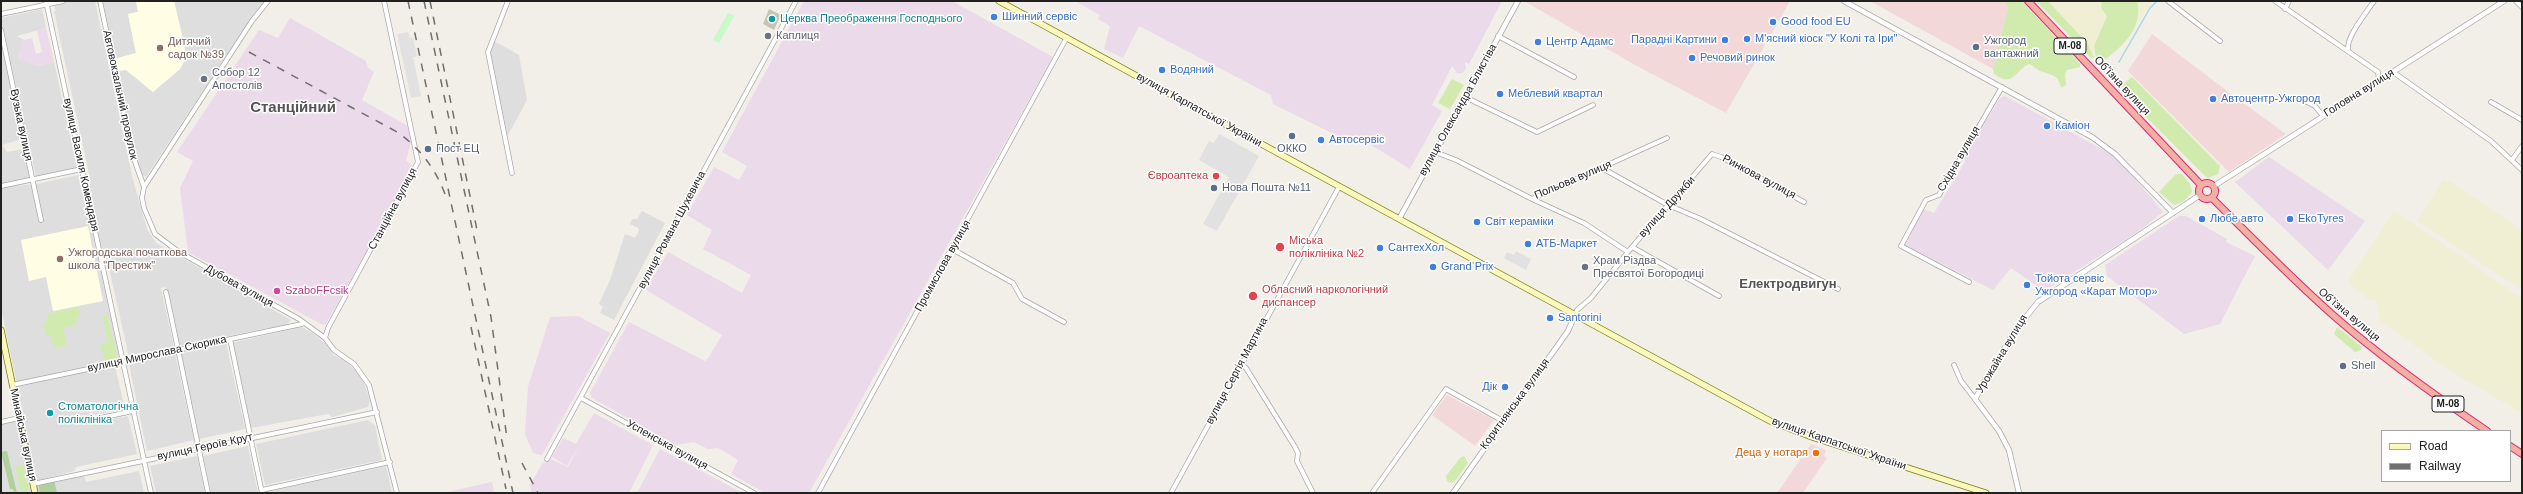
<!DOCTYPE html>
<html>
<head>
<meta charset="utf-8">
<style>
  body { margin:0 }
  #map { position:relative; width:2523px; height:494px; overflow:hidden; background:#f2eee8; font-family:Helvetica,sans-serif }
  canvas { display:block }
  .frame { position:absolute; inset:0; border:2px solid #212121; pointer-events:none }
  .legend { position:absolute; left:2381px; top:430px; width:130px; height:52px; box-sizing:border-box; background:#fff; border:1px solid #a6a6a6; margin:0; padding:5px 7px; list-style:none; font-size:12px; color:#212121 }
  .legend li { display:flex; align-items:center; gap:8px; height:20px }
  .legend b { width:20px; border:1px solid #a6a6a6 }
</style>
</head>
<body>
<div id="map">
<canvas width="2523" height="494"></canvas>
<div class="frame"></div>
<ul class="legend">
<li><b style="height:5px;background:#faf8be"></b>Road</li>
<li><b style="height:5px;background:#6f6f6f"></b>Railway</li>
</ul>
</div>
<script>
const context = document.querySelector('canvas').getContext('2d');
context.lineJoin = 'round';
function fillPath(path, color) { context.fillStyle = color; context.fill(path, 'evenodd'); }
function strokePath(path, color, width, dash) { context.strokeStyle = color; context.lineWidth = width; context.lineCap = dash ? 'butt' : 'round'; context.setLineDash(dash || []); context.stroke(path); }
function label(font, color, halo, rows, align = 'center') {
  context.font = font + ' Helvetica,sans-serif'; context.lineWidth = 3; context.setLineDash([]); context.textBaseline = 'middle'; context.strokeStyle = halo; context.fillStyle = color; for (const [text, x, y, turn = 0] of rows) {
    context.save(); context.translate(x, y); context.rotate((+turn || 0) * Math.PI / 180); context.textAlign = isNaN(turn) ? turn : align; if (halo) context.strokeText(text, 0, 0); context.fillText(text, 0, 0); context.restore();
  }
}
const residential = new Path2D(`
  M69,1H95L132,176L147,229L156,243L291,320L285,326L270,329L268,328L179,346L166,287L161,288L174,347L129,357L109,268L105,266L87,185L91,183L54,11H56L54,4Z
  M102,1H136L138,12L128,14L136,53L114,59Z
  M174,1L265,2L251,18L146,177L141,174L138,167L116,71L126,70L153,92L180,69L186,58Z
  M42,9L46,28L17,36L24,40L18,58L37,66L54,62L77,168L36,177L5,39L1,40V18Z
  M1,41L22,139L2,145L7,152L24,149L30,179L13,182L14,186L37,184L78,175L82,194H84L120,360L93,366L94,370L115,366L125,409L82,417L84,425L128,416L137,454L76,467L74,471L37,481L1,308Z
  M494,41L519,55L527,100L507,137L491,62L490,53Z
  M642,211L665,223L614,320L600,313L603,307L599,304L610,280L625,234L635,238L639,231L638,228L630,224L632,219H637Z
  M301,327L311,332L330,347L333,355L344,360L357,372L365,385L370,401L368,407L332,417L328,414L251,428L231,343Z
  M226,343L245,429L199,439L180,354Z
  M175,354L194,440L147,451L129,364Z
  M15,420L17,421L32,493H1V423Z
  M368,420L375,426L382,460L265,485L256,444Z
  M248,446L258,493H211L203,456Z
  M197,456L205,493H156L150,466Z
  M386,466L392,493H267V492Z
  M139,471L144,493H38L37,486L84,476L86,482Z`);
const commercial = new Path2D(`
  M1524,1H1790L1726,113L1637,66Z
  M1870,1H2002L2008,7L1993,69Z
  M2152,34L2231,94L2286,134L2229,172L2128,71Z
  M1447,395L1494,420L1475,446L1432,415Z
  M1811,444L1826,450L1824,456L1827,458L1803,493H1777Z`);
const industrial = new Path2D(`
  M804,1H952L1053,57L809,493H765L731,474L738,460L718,448L708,449L694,442L676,445L592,398L590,393L629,322L705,361L709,357L722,335L646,290L668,252L742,293L751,275L703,249L712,230L687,215L714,167L739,180L747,166L722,152Z
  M1075,1H1502L1469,64L1465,62L1466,69L1462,73H1457L1452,66L1434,101L1432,105L1442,111L1410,169L1355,135L1350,142L1273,104L1271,95L1139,26L1123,58L1104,49L1110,26L1098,19L1100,15Z
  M290,18L366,61L368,68L374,72L362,100L408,126L411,142L406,160L413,167L326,324L323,325L188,252L180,188L193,161L177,152L259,30L278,38Z
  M46,28L54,62L37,66L18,59L24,40L32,38L36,54L42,52L37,30Z
  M2005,96L2109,153L2121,162L2163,212L2138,232L2044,291L2011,268L1993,290L1905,245L1923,209L1934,213L1965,162L1964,156L2000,98Z
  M2269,157L2365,221L2328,270L2235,182Z
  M2179,216H2186L2227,239L2226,242L2255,256L2220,324L2184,334L2107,276L2105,265Z
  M578,316L610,333L542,455L533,453L525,434L528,387L550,317Z
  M594,413L653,445L629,493H532L530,485L542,464L551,459L568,467L579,446L567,466L552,457L563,438L576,444Z
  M660,449L724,483L742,493H637Z
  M492,482L494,493H443Z`);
const education = new Path2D(`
  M136,1H174L184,43L186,58L180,69L153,92L126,70L116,71L114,59L136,53L128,14L138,12Z
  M88,226L103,301L53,311L46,277L29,281L21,240Z`);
const construction = new Path2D(`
  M769,9L781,15L774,30L763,24Z`);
const farmland = new Path2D(`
  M2048,1H2102L2101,3L2107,16L2094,46L2096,57L2094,58L2088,44Z
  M2137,1H2153L2139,20L2138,4Z
  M2443,180L2453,183L2512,223L2522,232V290L2417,221Z
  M2394,211L2522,298V413L2454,373L2380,321L2376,300L2368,299L2348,282Z`);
const grass = new Path2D(`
  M2002,1H2022L2080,64V67L2067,70L2065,74L2066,85L2061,88C2058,74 2051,75 2040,71C2036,69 2033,65 2029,64C2014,71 2014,88 1994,74L1993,69L2008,7Z
  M2036,1H2048L2088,44L2094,58H2091Z
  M2102,1H2137C2144,26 2124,45 2106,59L2096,57L2094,46L2107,16L2101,8Z
  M2132,77L2220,166L2218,174L2208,178L2204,175L2125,96L2122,92L2123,84Z
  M1452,79L1464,85L1450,109L1438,103Z
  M2176,174H2182L2190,184L2192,192L2184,201L2174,205L2159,192Z
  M78,307L80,316L76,317L77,324L63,328L67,345L54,348L51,335L46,336L43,323L48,321L47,314Z
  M107,315L118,360L105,363L100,344L108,342L102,316Z
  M2337,327L2362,347L2361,350L2355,352L2334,334Z
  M1464,456L1468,463L1455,481L1451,483L1447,481L1446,476L1460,458Z
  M23,465L29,493H21L15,467Z`);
const forest = new Path2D(`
  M7,451L17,493H14L13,489H10L1,452Z
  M54,479L57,493H40L38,483Z`);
const park = new Path2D(`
  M728,13L734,16L719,43L713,40Z`);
const parking = new Path2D(`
  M408,32L410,38L413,37L417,56L413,57L421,96L411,98L397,34Z
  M1219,134L1259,156L1217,231L1203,224L1229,177L1199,160L1209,141L1214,143Z
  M1516,251L1531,259L1526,270L1504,258L1507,252L1514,255Z`);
const stream = new Path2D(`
  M2119,62L2150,8L2157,1`);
const minor = new Path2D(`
  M46,1L151,493
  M100,1L133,156L144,187
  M268,1L252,21L144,187L142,198L144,208L155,234L179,252L299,319L325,338L334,350L354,364L369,385L397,493
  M508,1L488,52L512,173
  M2168,1L2220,41
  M2275,1L2378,72L2379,81
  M2516,1L2522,7
  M2285,9L2289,1
  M1,14L63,1
  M1,30L41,220
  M1498,36L1574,77
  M2349,52C2343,40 2367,12 2374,1
  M2393,72L2491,141L2522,170
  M1465,97L1537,132L1593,105
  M2299,98L2315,106L2323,116
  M2491,102L2522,120
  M1435,152L1456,160L1532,199L1667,138
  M2512,160L2522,146
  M1602,168L1668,205L1701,219L1838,289
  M1,186L82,169
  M1532,199L1584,223L1628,252
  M1632,247L1719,296
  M952,249L1013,283L1022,299L1064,322
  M1969,282L1901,246L1926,200L1939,195L2002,87
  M166,292L208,493
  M1575,315L1577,310L1591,298L1632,247L1712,154L1721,157L1804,202
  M325,338L328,328L418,162L384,1
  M230,339L262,493
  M1241,364L1246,368L1295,447L1298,453L1297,461L1313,493
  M1954,365L1961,381L1975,399
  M12,385L302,324
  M581,398L754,493
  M86,421L133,411
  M1,422L19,418
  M547,459L796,1
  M33,484L377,412
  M262,490L390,462
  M818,493L1067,37
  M1171,493L1339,187
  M1372,493L1446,389L1503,421`);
const tertiary = new Path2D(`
  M1844,1L2092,137L2115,154L2173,213
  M2214,186L2504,1
  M1399,219L1518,1
  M1453,493L1568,331L1575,315
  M2019,493L2009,450L1999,431L1975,399L2014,332L2038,302L2200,195`);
const secondary = new Path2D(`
  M999,1L1770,421L1812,437L1986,493
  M1,330L35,493`);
const trunk = new Path2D(`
  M2028,1L2201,185
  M2199 191a8 8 0 1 1 16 0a8 8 0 1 1-16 0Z
  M2212,198C2252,238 2292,279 2334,316C2382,358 2434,395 2487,431
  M2510,446L2522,454`);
const rail = new Path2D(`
  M408,1L513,493
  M424,1L491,317L507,439
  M430,1L477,230
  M249,52L399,133C421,150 435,168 445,194
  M471,327L506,489
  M522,463L538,493`);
const markers = [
  [994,17,4,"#3f7fe0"],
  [772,19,4,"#0f9aa8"],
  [1773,22,4,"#3f7fe0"],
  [768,36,4,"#6b7280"],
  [1747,39,4,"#3f7fe0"],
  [1725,40,4,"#3f7fe0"],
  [1538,42,4,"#3f7fe0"],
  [1976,47,4,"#5c6f8a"],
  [160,48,4,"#8d6e63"],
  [1692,58,4,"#3f7fe0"],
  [1162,70,4,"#3f7fe0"],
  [204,79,4,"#6b7280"],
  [1500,94,4,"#3f7fe0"],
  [2213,99,4,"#3f7fe0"],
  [2047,126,4,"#3f7fe0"],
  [1292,136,4,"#5c6f8a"],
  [1321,140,4,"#3f7fe0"],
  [428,149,4,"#5c6f8a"],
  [1216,176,4,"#e0444e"],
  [1214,188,4,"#5c6f8a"],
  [2202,219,4,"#3f7fe0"],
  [2290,219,4,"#3f7fe0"],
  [1477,222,4,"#3f7fe0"],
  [1528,244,4,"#3f7fe0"],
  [1280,247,5,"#e0444e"],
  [1380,248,4,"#3f7fe0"],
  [60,259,4,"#8d6e63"],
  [1433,267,4,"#3f7fe0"],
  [1585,267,4,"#6b7280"],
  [2027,285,4,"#3f7fe0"],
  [277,291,4,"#d1479c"],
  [1253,296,5,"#e0444e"],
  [1550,318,4,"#3f7fe0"],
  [2343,366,4,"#5c6f8a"],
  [1505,387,4,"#3f7fe0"],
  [50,413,4,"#0f9aa8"],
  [1816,453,4,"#e8710a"]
];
const shields = [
  [2070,46,32],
  [2448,404,32]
];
const shieldNames = [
  ["М-08",2070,46],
  ["М-08",2448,404]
];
const shopNames = [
  ["Шинний сервіс",1002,17],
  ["Good food EU",1781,22],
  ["М'ясний кіоск \"У Колі та Іри\"",1755,39],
  ["Парадні Картини",1717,40,"right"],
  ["Центр Адамс",1546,42],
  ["Речовий ринок",1700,58],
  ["Водяний",1170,70],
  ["Меблевий квартал",1508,94],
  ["Автоцентр-Ужгород",2221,99],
  ["Каміон",2055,126],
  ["Автосервiс",1329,140],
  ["Любе авто",2210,219],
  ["EkoTyres",2298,219],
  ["Світ кераміки",1485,222],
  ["АТБ-Маркет",1536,244],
  ["СантехХол",1388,248],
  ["Grand Prix",1441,267],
  ["Тойота сервіс",2035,279],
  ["Ужгород «Карат Мотор»",2035,292],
  ["Santorini",1558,318],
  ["Дік",1497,387,"right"]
];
const cultureNames = [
  ["Церква Преображення Господнього",780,19],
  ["Стоматологічна",58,407],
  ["поліклініка",58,420]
];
const worshipNames = [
  ["Каплиця",776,36],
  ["Собор 12",212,73],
  ["Апостолів",212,86],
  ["Храм Різдва",1593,261],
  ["Пресвятої Богородиці",1593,274]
];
const serviceNames = [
  ["Ужгород",1984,41],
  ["вантажний",1984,54],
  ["Пост ЕЦ",436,149],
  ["ОККО",1292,149,"center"],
  ["Нова Пошта №11",1222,188],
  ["Shell",2351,366]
];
const educationNames = [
  ["Дитячий",168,42],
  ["садок №39",168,55],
  ["Ужгородська початкова",68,253],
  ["школа \"Престиж\"",68,266]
];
const streetNames = [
  ["Обʼїзна вулиця",2122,86,47],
  ["Головна вулиця",2359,93,-32],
  ["Автовокзальний провулок",120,95,78],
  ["вулиця Карпатської України",1199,110,29],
  ["вулиця Олександра Блистіва",1458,110,-61],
  ["Вузька вулиця",21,125,78],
  ["Східна вулиця",1959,159,-60],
  ["вулиця Василя Комендаря",81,165,78],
  ["Ринкова вулиця",1759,177,28],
  ["Польова вулиця",1573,180,-23],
  ["вулиця Дружби",1667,207,-48],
  ["Станційна вулиця",393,209,-62],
  ["вулиця Романа Шухевича",672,230,-62],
  ["Промислова вулиця",943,266,-61],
  ["Дубова вулиця",239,286,29],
  ["Обʼїзна вулиця",2349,315,40],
  ["вулиця Мирослава Скорика",157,354,-12],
  ["Урожайна вулиця",2002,354,-59],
  ["вулиця Сергія Мартина",1237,371,-62],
  ["Коритнянська вулиця",1515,404,-54],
  ["Минайська вулиця",23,435,78],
  ["вулиця Карпатської України",1839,444,19],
  ["Успенська вулиця",667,445,29],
  ["вулиця Героїв Крут",205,447,-12]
];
const healthNames = [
  ["Євроаптека",1208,176,"right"],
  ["Міська",1289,241],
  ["поліклініка №2",1289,254],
  ["Обласний наркологічний",1262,290],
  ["диспансер",1262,303]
];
const hotelNames = [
  ["SzaboFFcsik",285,291]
];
const foodNames = [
  ["Деца у нотаря",1808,453]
];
const quarterNames = [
  ["Електродвигун",1788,284]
];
const districtNames = [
  ["Станційний",293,108]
];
fillPath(residential, '#dfdede');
fillPath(commercial, '#f2d8d9');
fillPath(industrial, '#ebdae9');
fillPath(education, '#fffde4');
fillPath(construction, '#c6c5b3');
fillPath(farmland, '#f0efd4');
fillPath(grass, '#d1ebaf');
fillPath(forest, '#b0d19d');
fillPath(park, '#c7fac7');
fillPath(parking, '#e1e1e1');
strokePath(stream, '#a9d7df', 1.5);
strokePath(minor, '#a8a8a8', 5.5);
strokePath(tertiary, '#a8a8a8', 6);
strokePath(secondary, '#797c05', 7);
strokePath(trunk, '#dc2875', 8);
strokePath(minor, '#fff', 4);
strokePath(tertiary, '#fff', 4.5);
strokePath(secondary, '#faf8be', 5.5);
strokePath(trunk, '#f2b0a5', 6);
strokePath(rail, '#6f6f6f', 1.5, [8, 8]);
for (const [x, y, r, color] of markers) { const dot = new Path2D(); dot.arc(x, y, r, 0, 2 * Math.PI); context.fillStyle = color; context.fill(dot); strokePath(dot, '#fff', 1.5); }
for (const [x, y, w] of shields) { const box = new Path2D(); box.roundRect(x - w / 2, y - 8, w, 16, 3); context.fillStyle = '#fff'; context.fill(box); strokePath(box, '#212121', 1); }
label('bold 10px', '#212121', null, shieldNames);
label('11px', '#366cbe', '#fff', shopNames, 'left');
label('11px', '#0d838f', '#fff', cultureNames, 'left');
label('11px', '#5b616d', '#fff', worshipNames, 'left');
label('11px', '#4e5e75', '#fff', serviceNames, 'left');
label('11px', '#785e54', '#fff', educationNames, 'left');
label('11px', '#212121', '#fff', streetNames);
label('11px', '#be3a42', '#fff', healthNames, 'left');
label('11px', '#b23c85', '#fff', hotelNames, 'left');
label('11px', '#c56008', '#fff', foodNames, 'right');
label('bold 13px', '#545454', '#fff', quarterNames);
label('bold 15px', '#545454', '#fff', districtNames);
</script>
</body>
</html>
